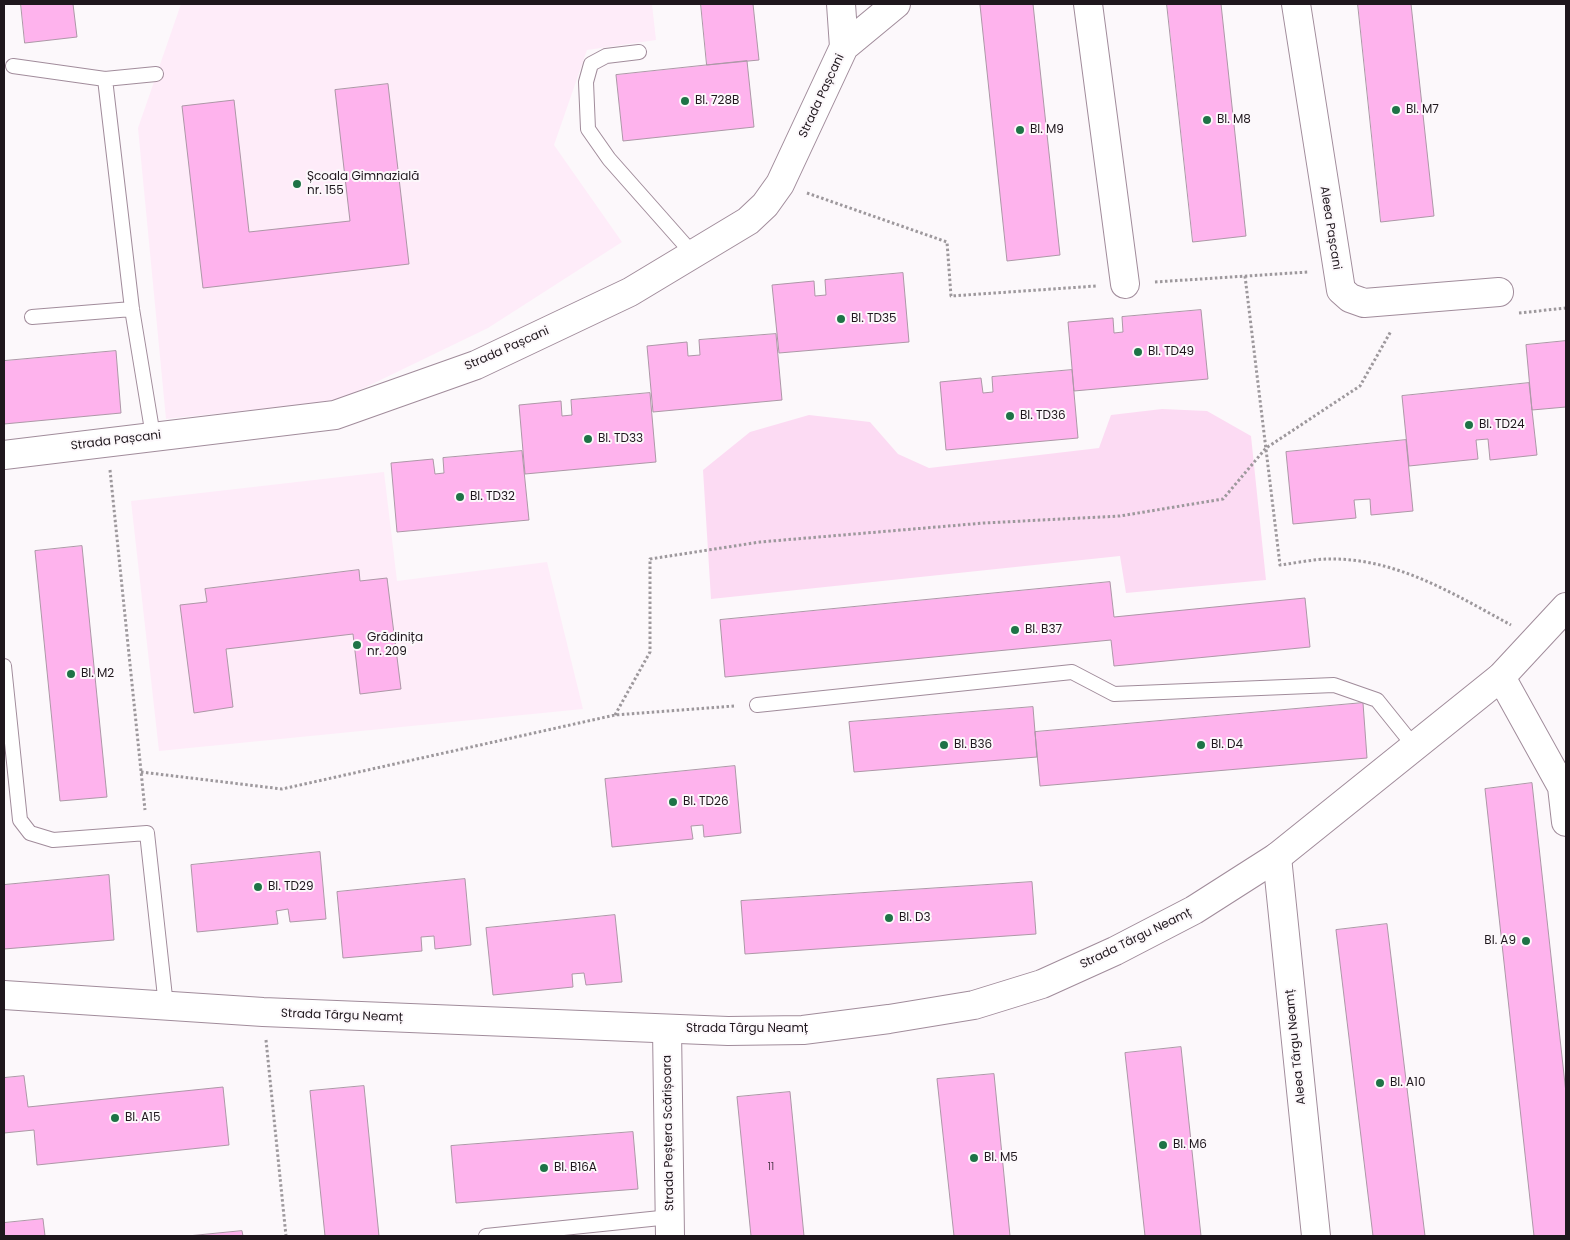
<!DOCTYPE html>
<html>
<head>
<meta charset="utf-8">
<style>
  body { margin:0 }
  #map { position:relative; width:1570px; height:1240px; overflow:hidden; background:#fcf8fb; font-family:Poppins,sans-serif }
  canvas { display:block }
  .frame { position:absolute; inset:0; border:5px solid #1f171d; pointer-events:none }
</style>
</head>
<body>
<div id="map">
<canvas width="1570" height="1240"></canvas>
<div class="frame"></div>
</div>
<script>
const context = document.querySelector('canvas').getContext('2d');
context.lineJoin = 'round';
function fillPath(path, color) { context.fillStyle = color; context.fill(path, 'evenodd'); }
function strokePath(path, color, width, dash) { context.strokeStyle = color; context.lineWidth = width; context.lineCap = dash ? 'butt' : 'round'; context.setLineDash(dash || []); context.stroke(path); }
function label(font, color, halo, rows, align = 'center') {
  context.font = font + ' Poppins,sans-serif'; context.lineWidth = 4; context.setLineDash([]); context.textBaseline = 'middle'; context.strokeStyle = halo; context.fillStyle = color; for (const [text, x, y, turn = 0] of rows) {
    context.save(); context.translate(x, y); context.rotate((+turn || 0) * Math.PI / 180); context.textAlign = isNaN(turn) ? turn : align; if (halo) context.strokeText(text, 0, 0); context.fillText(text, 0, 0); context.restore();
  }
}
const built = new Path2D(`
  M181,4H652L656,40L587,50L554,145L622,242L488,328L337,401L166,419L138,128Z
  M384,472L397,581L547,562L583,709L159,751L131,501Z`);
const green = new Path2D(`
  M1162,409L1207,411L1251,436L1266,580L1126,593L1120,556L711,599L703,470L750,432L809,415L870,422L898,454L929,468L1099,448L1111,415Z`);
const building = new Path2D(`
  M21,4H73L77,37L25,43Z
  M701,4H753L759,60L707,65Z
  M990,4H1033L1060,255L1007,261L980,5Z
  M1167,4H1221L1246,236L1193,242Z
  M1358,4H1411L1434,216L1381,222Z
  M747,61L754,127L623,141L616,75Z
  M388,84L409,264L203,288L182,106L234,100L249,232L350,221L335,90Z
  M903,273L909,342L779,353L772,285L814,281L815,296L826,295L825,280Z
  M1201,310L1208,379L1074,391L1068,322L1113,318L1114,333L1123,332L1122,317Z
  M776,334L782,400L653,412L647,346L687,342L688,356L700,355L699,340Z
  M1566,341V407L1532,410L1526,345Z
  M116,351L121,413L4,424V361Z
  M1072,370L1078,438L946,450L940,382L981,378L983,393L993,392L992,377Z
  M1529,383L1537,455L1490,460L1488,439L1476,440L1478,459L1409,466L1402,396Z
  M650,393L656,462L525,474L519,405L561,401L562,416L572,415L571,400Z
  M1406,440L1413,511L1371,515L1370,499L1354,500L1356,518L1293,524L1286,452Z
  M522,451L529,520L397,532L391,463L433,459L435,474L444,473L443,458Z
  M82,546L107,797L60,801L35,551Z
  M359,570L360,581L387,578L401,689L360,694L353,634L226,649L233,707L194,713L180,605L207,602L205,589Z
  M1110,582L1114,617L1305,598L1310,647L1114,666L1111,640L725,677L720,620Z
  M1363,703L1367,758L1040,786L1035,732Z
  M1033,707L1037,757L854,772L849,722Z
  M735,766L741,833L704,837L703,825L691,826L693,839L612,847L605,779Z
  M1532,783L1566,1093V1236H1534L1485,789Z
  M320,852L326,919L290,922L288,909L276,911L278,924L197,932L191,865Z
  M109,875L114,940L4,949V885Z
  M465,879L471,945L435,949L434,936L421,937L422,951L343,958L337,892Z
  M1032,882L1036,934L745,954L741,901Z
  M615,915L622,982L586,985L584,973L572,974L573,987L493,995L486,928Z
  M1387,924L1425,1236H1373L1336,930Z
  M1181,1047L1201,1236H1145L1125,1053Z
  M994,1074L1010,1236H954L937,1079Z
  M24,1076L28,1107L223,1087L229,1145L37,1165L34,1130L4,1133V1078Z
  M364,1086L379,1236H325L310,1091Z
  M790,1092L804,1236H751L737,1097Z
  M633,1132L638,1189L456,1203L451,1146Z
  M43,1219L45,1236H4V1223Z
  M242,1231L243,1236H188Z`);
const path = new Path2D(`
  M807,193L947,242L951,296L1096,286
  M1245,276L1280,565C1296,563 1314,559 1330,559C1396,558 1454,594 1511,625
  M1155,282L1308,272
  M1519,313L1566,308
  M110,470L145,810
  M615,715L650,652V559L760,542L984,523L1120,516L1223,499L1266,448L1360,386L1391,331
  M141,772L282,789L615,715L734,706
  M266,1040L286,1236`);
const lane = new Path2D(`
  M639,52L606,56L591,64L586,82L588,129L609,159L693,254
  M13,66L105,79
  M32,317L132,309
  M153,436L132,309L105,79L156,74
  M4,666L20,820L30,833L53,840L147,833L166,1006
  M757,705L1072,672L1114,694L1334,685L1377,700L1414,746
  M486,1236L670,1217`);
const street = new Path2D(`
  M1088,4L1125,284
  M1296,4L1341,290L1350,298L1364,303L1499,292
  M844,47L896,4
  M4,455L335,415L476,365L630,292L748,221L765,205L780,184L844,47L841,4
  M1501,677L1562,787L1566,822
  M1277,857L1316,1236
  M667,1029L670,1236`);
const secondary = new Path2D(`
  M4,995L263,1012L728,1031L803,1030L889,1019L974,1005L1042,984L1115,951L1194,910L1277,857L1501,677L1566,607`);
const markers = [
  [685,101,5,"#1e7346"],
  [1396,110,5,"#1e7346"],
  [1207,120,5,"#1e7346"],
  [1020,130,5,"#1e7346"],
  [297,184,5,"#1e7346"],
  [841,319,5,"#1e7346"],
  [1138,352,5,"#1e7346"],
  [1010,416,5,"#1e7346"],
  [1469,425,5,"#1e7346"],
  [588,439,5,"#1e7346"],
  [460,497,5,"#1e7346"],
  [1015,630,5,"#1e7346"],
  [357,645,5,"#1e7346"],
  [71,674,5,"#1e7346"],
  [944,745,5,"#1e7346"],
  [1201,745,5,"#1e7346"],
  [673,802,5,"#1e7346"],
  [258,887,5,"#1e7346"],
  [889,918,5,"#1e7346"],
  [1526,941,5,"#1e7346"],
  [1380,1083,5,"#1e7346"],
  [115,1118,5,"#1e7346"],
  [1163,1145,5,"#1e7346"],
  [974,1158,5,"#1e7346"],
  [544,1168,5,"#1e7346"]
];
const numberNames = [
  ["11",771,1167]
];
const streetNames = [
  ["Strada Pașcani",822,96,-65],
  ["Aleea Pașcani",1330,228,81],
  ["Strada Pașcani",507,349,-24],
  ["Strada Pașcani",116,441,-7],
  ["Strada Târgu Neamț",1136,939,-26],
  ["Strada Târgu Neamț",342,1016,2],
  ["Strada Târgu Neamț",747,1029],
  ["Aleea Târgu Neamț",1296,1047,-96],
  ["Strada Peștera Scărișoara",669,1133,-91]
];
const poiNames = [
  ["Bl. 728B",695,101],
  ["Bl. M7",1406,110],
  ["Bl. M8",1217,120],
  ["Bl. M9",1030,130],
  ["Școala Gimnazială",307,177],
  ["nr. 155",307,191],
  ["Bl. TD35",851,319],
  ["Bl. TD49",1148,352],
  ["Bl. TD36",1020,416],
  ["Bl. TD24",1479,425],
  ["Bl. TD33",598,439],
  ["Bl. TD32",470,497],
  ["Bl. B37",1025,630],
  ["Grădinița",367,638],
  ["nr. 209",367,652],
  ["Bl. M2",81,674],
  ["Bl. B36",954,745],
  ["Bl. D4",1211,745],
  ["Bl. TD26",683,802],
  ["Bl. TD29",268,887],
  ["Bl. D3",899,918],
  ["Bl. A9",1516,941,"right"],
  ["Bl. A10",1390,1083],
  ["Bl. A15",125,1118],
  ["Bl. M6",1173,1145],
  ["Bl. M5",984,1158],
  ["Bl. B16A",554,1168]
];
fillPath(built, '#feecf9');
fillPath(green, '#fcdbf3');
fillPath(building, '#feb3ed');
strokePath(building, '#ad97a7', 1);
strokePath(lane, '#a18c9b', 16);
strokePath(street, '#a18c9b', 30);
strokePath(secondary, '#a18c9b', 30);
strokePath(path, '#9d989c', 3, [2.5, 2.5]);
strokePath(lane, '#fff', 14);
strokePath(street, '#fff', 28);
strokePath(secondary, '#fff', 28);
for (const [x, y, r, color] of markers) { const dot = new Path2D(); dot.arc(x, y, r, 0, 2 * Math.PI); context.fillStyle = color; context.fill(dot); strokePath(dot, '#fcf8fb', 2); }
label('10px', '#573e51', null, numberNames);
label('12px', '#1f171d', '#fcf8fb', streetNames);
label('12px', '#1f171d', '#fcf8fb', poiNames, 'left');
</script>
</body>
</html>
